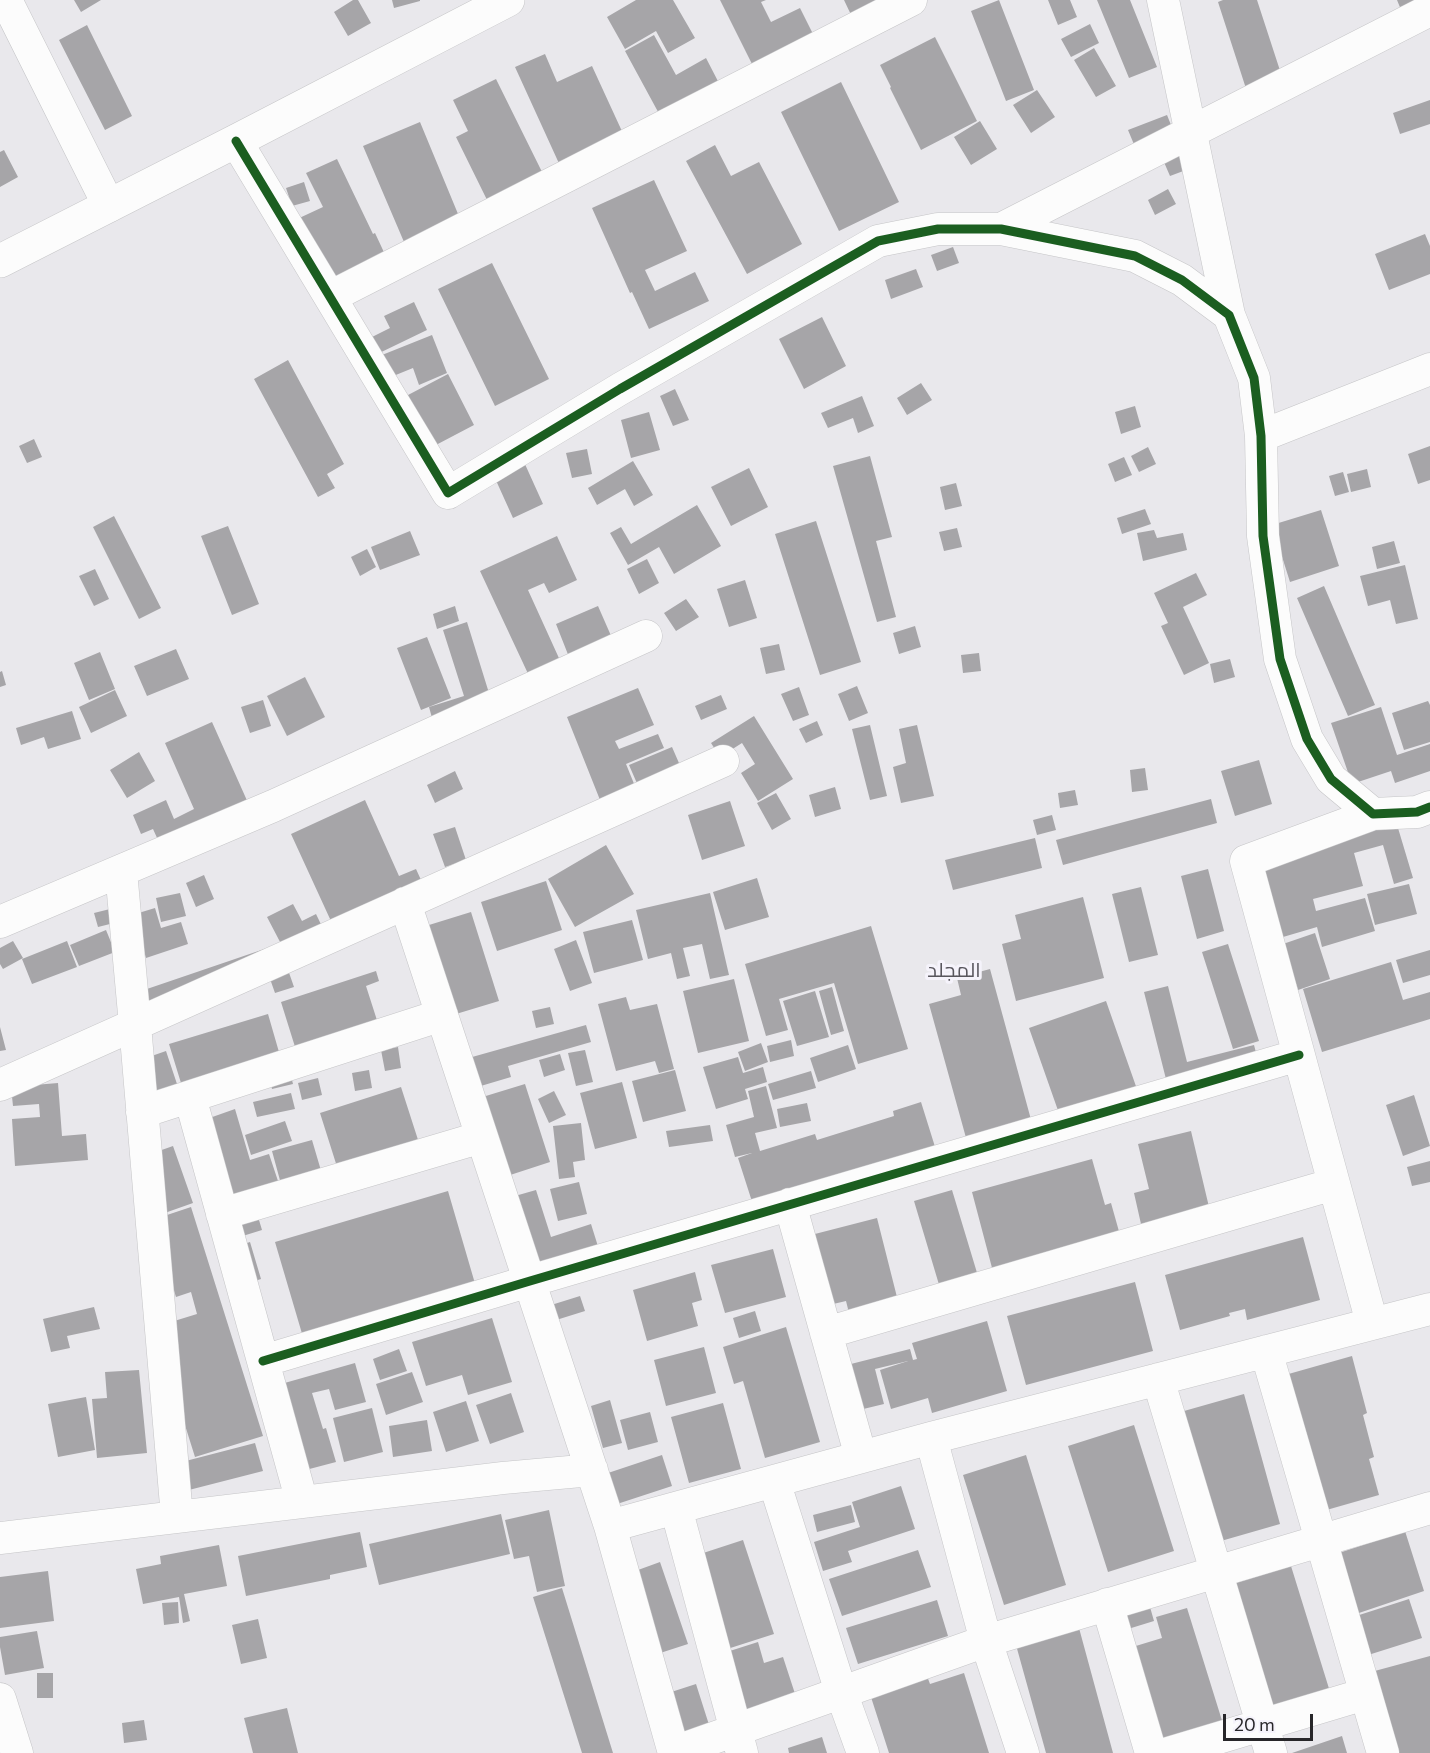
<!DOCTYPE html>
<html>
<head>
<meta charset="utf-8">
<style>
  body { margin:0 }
  #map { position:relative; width:1430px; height:1753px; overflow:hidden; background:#e9e8ec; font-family:Commissioner,sans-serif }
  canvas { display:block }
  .scale { position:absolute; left:1223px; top:1714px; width:90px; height:27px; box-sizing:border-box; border:3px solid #272629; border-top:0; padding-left:8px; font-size:18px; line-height:21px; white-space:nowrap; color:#272629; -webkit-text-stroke:4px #f5f3fb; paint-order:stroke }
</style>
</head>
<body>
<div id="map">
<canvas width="1430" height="1753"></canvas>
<div class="scale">20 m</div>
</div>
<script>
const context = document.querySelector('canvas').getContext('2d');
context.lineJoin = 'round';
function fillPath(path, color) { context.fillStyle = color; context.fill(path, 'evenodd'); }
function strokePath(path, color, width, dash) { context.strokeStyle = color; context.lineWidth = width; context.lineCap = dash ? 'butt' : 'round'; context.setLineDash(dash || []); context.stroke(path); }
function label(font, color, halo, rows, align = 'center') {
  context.font = font + ' Commissioner,Cairo,sans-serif'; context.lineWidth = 6; context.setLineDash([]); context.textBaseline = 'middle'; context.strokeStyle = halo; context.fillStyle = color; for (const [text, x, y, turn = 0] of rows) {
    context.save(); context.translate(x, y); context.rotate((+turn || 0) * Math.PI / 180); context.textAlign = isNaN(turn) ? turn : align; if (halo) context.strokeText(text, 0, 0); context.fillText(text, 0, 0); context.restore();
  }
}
const building = new Path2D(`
  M74,0H101L81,12Z
  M353,0H358L371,23L348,36L334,12Z
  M392,0H420V1L394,8Z
  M636,0H673L695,38L668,53L656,31L625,49L607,17Z
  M720,0H766L761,2L771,22L800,8L813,34L752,64Z
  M844,0H892L853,19Z
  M999,0L1034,90L1006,101L971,11Z
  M1048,0H1070L1077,17L1058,25Z
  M1097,0H1130L1157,67L1129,78Z
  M1223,0H1257L1287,92L1251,104L1218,2Z
  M1397,0H1419L1404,17Z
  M1090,24L1099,43L1071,57L1061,39Z
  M87,25L132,116L105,130L59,40Z
  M654,35L676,75L706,58L722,89L663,121L625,51Z
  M935,37L977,121L921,150L890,88L891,87L880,65Z
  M1094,48L1116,86L1096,97L1074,60Z
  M545,54L557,82L592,66L626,140L562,170L515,67Z
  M496,79L545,178L490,206L456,137L468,131L453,100Z
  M841,82L899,202L839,231L781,112Z
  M1037,90L1055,117L1031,133L1013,105Z
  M1430,100V124L1400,134L1393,113Z
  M1167,115L1175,135L1202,164L1170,176L1157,146L1138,154L1128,130Z
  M980,121L997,149L971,165L954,137Z
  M420,122L463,226L407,249L363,146Z
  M715,145L731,176L759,162L802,244L747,274L686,161Z
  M4,150L18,177L0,187V152Z
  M337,159L373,234L375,233L389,263L329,291L295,220L323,207L306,173Z
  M654,180L687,251L645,270L655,291L695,272L709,301L649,329L632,292L630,293L592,208Z
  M304,182L310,201L292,206L286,188Z
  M1168,189L1176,204L1155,215L1148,200Z
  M1425,234L1430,246V274L1389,290L1375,254Z
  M953,247L959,263L937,271L931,255Z
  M492,263L549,379L495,406L438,289Z
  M916,269L923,287L891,299L885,280Z
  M414,302L427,330L369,358L362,342L390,328L384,316Z
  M822,317L846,366L804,389L779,339Z
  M432,335L447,373L419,385L413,368L376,383L367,361Z
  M288,360L344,464L327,474L335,488L318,497L254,379Z
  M448,374L474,425L415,456L389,405Z
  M921,383L932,400L907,415L897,398Z
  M675,389L689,420L673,426L660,396Z
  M862,396L874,426L858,433L853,418L828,428L821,413Z
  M1135,406L1141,427L1121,434L1115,412Z
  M649,412L660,450L631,458L621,420Z
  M34,439L42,457L27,463L19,446Z
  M1430,446V480L1418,484L1408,454Z
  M1148,447L1156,464L1139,472L1131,456Z
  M587,449L592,474L572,478L566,453Z
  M870,456L892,537L876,541L896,617L877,622L833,466Z
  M1124,457L1132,475L1115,482L1108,464Z
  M633,461L653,495L634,506L625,489L597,505L588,488Z
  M524,462L543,504L513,518L494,476Z
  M749,468L768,507L731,526L711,487Z
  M1367,469L1371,487L1351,492L1347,474Z
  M1343,472L1349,492L1335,496L1329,476Z
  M956,483L962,506L945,510L940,487Z
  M697,505L721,546L674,574L659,547L628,565L610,533L621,527L631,544Z
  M1145,509L1151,524L1122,534L1117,518Z
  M1321,510L1339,566L1290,582L1272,525Z
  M114,516L161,608L139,619L93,527Z
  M816,521L861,662L820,675L775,534Z
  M228,526L259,604L232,615L201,536Z
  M957,528L962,547L944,551L939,532Z
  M1154,530L1157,538L1183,533L1187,550L1143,561L1137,533Z
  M410,531L420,555L380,570L371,547Z
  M557,536L577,580L549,593L544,583L528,590L563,667L538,695L480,571Z
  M1394,541L1400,563L1377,569L1372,547Z
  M367,549L376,567L360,576L351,557Z
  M647,559L659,583L639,594L627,569Z
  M1405,565L1418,619L1396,624L1390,600L1368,606L1360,576Z
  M95,569L109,599L94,606L79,576Z
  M1196,573L1207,595L1183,607L1209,663L1184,675L1161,626L1168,623L1154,593Z
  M745,580L757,618L729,627L717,589Z
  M1324,586L1375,705L1348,716L1297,598Z
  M686,599L699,617L676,631L664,613Z
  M455,606L459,621L437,629L433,614Z
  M598,606L619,654L569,657L556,624Z
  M467,622L493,706L434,725L429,707L464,696L443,630Z
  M915,626L921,647L899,654L893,633Z
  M427,637L451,698L421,710L397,648Z
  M779,644L785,670L766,674L760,648Z
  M176,649L189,679L147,696L134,666Z
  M100,652L115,689L89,700L74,663Z
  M979,653L981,671L963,673L961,655Z
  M1230,659L1235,677L1214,683L1210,664Z
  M2,671L6,685L0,687V672Z
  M305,677L325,717L287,736L267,696Z
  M857,686L868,713L849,721L838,694Z
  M799,687L809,715L793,721L781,694Z
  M638,688L654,725L615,741L619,749L658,734L664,748L626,764L639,796L604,810L567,717Z
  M115,690L127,716L91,733L79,707Z
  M721,695L727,709L701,720L695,706Z
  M263,700L271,726L250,733L241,707Z
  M1428,701L1430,705V742L1404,750L1392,713Z
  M1381,707L1397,755L1430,744V771L1395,783L1391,771L1352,784L1331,723Z
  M72,711L81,739L48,749L44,737L21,745L16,728Z
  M754,716L793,779L758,801L741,773L755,764L742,743L720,757L711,743Z
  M817,721L823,735L806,743L799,729Z
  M212,722L257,823L168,862L153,829L141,834L133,815L166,800L174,819L194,809L165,743Z
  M870,725L887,796L870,800L852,729Z
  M917,725L934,796L901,803L893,767L906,763L899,729Z
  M672,747L682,770L639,788L629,765Z
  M139,752L155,781L127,798L110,770Z
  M1259,760L1272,804L1235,816L1221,771Z
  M1145,768L1148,790L1132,792L1130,770Z
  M455,771L463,789L435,803L427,785Z
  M835,787L841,809L815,817L809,795Z
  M1075,790L1078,805L1060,808L1058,793Z
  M776,793L791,819L772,830L757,803Z
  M1211,799L1217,823L1063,865L1056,840Z
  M365,800L399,876L416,869L426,891L336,932L291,834Z
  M730,801L745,846L702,860L688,815Z
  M1052,815L1056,830L1037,835L1033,820Z
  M1395,818L1413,878L1394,884L1383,845L1354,853L1363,886L1313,899L1316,911L1365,898L1375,931L1322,947L1317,927L1283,937L1260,857Z
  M455,827L466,860L445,867L433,834Z
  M1035,838L1042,868L953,890L945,860Z
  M606,845L634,894L575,927L548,879Z
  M1208,869L1224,931L1197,939L1181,876Z
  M204,875L214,899L196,907L186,883Z
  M757,878L769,917L725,930L713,892Z
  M546,881L562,930L497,951L481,902Z
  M1409,884L1417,914L1375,925L1367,894Z
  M1141,887L1158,955L1129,962L1112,894Z
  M180,893L186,916L161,922L156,898Z
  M710,893L729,975L710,979L702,944L683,948L690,976L677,979L671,953L648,959L636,910Z
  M1083,897L1104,978L1016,1001L1002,944L1021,939L1015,915Z
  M293,904L302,921L316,914L329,941L290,961L267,917Z
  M114,908L118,922L98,927L94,913Z
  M155,908L161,928L181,922L188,944L146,958L132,915Z
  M471,912L499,1001L456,1014L429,925Z
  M632,920L643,960L594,973L583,932Z
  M871,926L908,1049L858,1064L834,983L779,999L788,1030L766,1036L745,964Z
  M106,930L115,952L79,966L70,945Z
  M1315,933L1330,979L1298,990L1283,944Z
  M576,940L592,983L570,991L554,949Z
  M13,941L23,958L3,969L0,964V948Z
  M67,941L77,967L32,984L22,959Z
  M279,944L294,987L275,993L269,976L153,1015L144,990Z
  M1228,944L1259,1041L1233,1049L1202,952Z
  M1430,950V975L1403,983L1396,960Z
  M1391,962L1403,1000L1430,992V1019L1322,1052L1303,989Z
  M990,969L1033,1127L968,1145L929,1004L961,995L957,978Z
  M376,971L379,981L366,986L383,1039L301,1066L281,1002Z
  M734,979L749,1041L698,1053L683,991Z
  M1168,986L1187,1062L1254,1045L1259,1064L1168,1087L1144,992Z
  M832,987L844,1031L831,1035L819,991Z
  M815,991L829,1037L797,1046L783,1001Z
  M626,997L630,1010L657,1004L674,1069L659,1073L655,1061L616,1071L598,1004Z
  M1106,1001L1138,1092L1061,1119L1029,1028Z
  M550,1007L554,1024L536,1028L532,1011Z
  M268,1014L283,1066L185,1096L169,1044Z
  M586,1025L591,1042L508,1066L511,1077L474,1088L465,1059Z
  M0,1027L6,1050L0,1051Z
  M791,1040L794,1056L770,1062L767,1046Z
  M761,1043L768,1062L745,1071L738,1052Z
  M848,1045L856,1069L818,1082L810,1058Z
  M398,1047L401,1068L385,1071L381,1050Z
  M585,1050L593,1082L576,1086L568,1053Z
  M166,1051L185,1108L144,1122L143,1059Z
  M560,1054L565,1070L544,1077L539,1060Z
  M738,1057L743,1073L763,1067L767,1082L745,1089L748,1099L716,1109L703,1067Z
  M289,1068L293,1084L272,1089L269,1073Z
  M369,1070L372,1088L355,1091L352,1073Z
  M675,1070L686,1111L643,1122L632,1081Z
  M811,1071L816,1088L773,1100L768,1084Z
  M318,1078L322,1095L302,1100L298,1083Z
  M622,1082L637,1138L595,1149L580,1093Z
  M58,1083L62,1136L86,1134L88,1160L15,1166L12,1119L40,1117L39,1104L13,1106L11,1087Z
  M525,1084L550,1162L501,1178L476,1099Z
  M766,1086L777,1128L755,1133L760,1151L815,1134L817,1140L894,1116L893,1111L921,1102L936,1150L756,1214L738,1158L752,1153L735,1157L726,1125L754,1117L748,1091Z
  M401,1087L420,1146L339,1173L320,1113Z
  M554,1091L566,1115L549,1123L538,1099Z
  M291,1093L295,1109L257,1117L253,1102Z
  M1414,1095L1430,1146L1403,1156L1386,1105Z
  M807,1103L811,1121L780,1127L777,1109Z
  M235,1109L250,1160L269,1154L281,1190L229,1207L201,1121Z
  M285,1121L292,1141L251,1155L245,1135Z
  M581,1123L585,1160L573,1162L575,1177L559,1179L553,1126Z
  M710,1125L713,1141L669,1147L666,1131Z
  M1191,1131L1209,1207L1141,1224L1134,1193L1149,1189L1138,1144Z
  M312,1140L322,1174L281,1184L272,1151Z
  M173,1146L193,1203L159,1215L139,1158Z
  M1092,1159L1105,1205L1111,1203L1120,1235L996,1283L972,1192Z
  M1430,1161V1182L1412,1186L1407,1167Z
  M579,1182L587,1214L558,1221L550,1189Z
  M536,1190L551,1237L591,1224L601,1256L540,1275L515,1196Z
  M952,1190L981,1286L943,1298L914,1201Z
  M448,1191L476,1287L303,1337L275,1242Z
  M191,1207L263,1436L195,1457L162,1352L179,1347L171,1322L197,1314L191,1292L176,1297L152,1220Z
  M256,1210L262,1230L233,1239L227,1219Z
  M877,1218L900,1309L851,1321L846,1301L829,1305L811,1235Z
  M1303,1237L1320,1300L1247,1320L1245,1309L1229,1313L1230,1316L1180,1330L1165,1275Z
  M250,1242L261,1279L245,1284L233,1248Z
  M773,1249L786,1297L725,1313L711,1265Z
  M695,1272L702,1300L692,1303L698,1326L647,1341L633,1290Z
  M1135,1282L1153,1351L1026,1385L1007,1316Z
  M580,1296L585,1311L553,1321L548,1306Z
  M94,1307L100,1329L67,1336L70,1348L51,1352L43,1319Z
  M755,1311L761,1331L739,1338L733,1318Z
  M492,1318L512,1382L468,1395L462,1375L426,1386L412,1342Z
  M987,1321L1007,1391L932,1413L928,1398L891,1409L880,1370L908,1361L875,1369L884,1404L855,1411L843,1366L910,1349L913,1360L917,1359L912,1343Z
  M786,1327L820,1442L765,1458L743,1381L734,1384L723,1347Z
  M704,1347L716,1393L666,1406L654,1360Z
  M399,1349L407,1371L380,1380L373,1359Z
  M1352,1356L1367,1413L1363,1415L1374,1457L1369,1459L1379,1495L1323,1511L1285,1375Z
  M355,1363L366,1402L335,1410L329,1389L312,1393L323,1429L326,1428L336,1462L298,1472L274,1386Z
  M139,1370L147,1453L97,1458L92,1399L107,1398L105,1372Z
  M412,1372L423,1402L386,1415L376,1384Z
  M511,1393L524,1432L490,1444L476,1405Z
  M1244,1394L1280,1524L1214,1543L1177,1413Z
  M86,1397L95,1450L58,1457L48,1404Z
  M610,1400L622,1443L603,1448L591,1406Z
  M466,1401L479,1441L446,1452L433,1412Z
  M723,1403L741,1469L689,1483L671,1417Z
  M372,1408L383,1452L344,1462L333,1418Z
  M650,1412L658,1442L628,1450L620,1420Z
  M427,1420L432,1451L393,1457L389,1426Z
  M1134,1425L1174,1551L1108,1572L1068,1446Z
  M255,1443L263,1471L185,1491L178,1463Z
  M662,1455L672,1486L614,1505L605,1474Z
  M1026,1455L1066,1585L1004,1605L963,1475Z
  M901,1486L915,1529L848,1551L852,1562L823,1571L814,1542L860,1527L852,1502Z
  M851,1505L855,1522L817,1532L813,1515Z
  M549,1510L565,1586L537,1592L529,1556L514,1559L505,1520Z
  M501,1514L510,1554L379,1585L369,1544Z
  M1405,1531L1424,1591L1353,1615L1333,1555Z
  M360,1532L367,1567L330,1575V1579L246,1596L238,1556Z
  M743,1540L774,1634L721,1651L691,1557Z
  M219,1545L227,1586L184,1594L190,1621L183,1623L179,1597L143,1604L136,1569L161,1564L160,1556Z
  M918,1550L931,1587L842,1616L829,1579Z
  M660,1562L688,1644L654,1655L627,1574Z
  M1291,1566L1331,1695L1266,1715L1226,1586Z
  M48,1571L54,1621L0,1628V1577Z
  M562,1588L613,1753H582L533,1597Z
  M1409,1599L1422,1638L1365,1656L1353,1617Z
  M937,1600L948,1636L858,1664L846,1628Z
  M178,1602L179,1623L164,1625L162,1603Z
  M1150,1607L1154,1621L1128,1629L1124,1614Z
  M1187,1608L1224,1727L1157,1748L1126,1649L1162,1638L1156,1617Z
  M258,1619L267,1658L241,1664L232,1625Z
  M1079,1628L1113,1753H1046L1016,1645Z
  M37,1631L44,1668L5,1675L0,1647V1637Z
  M758,1642L764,1663L783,1657L799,1706L733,1727L711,1657Z
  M1430,1656V1753H1393L1371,1672Z
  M37,1673H53V1698H37Z
  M964,1673L989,1753H889L870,1694L927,1676L930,1684Z
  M696,1684L711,1731L678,1743L662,1695Z
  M287,1708L298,1753H253L244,1718Z
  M144,1720L147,1740L124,1743L122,1723Z
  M1342,1736L1347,1753H1292Z
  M822,1737L827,1753H789L788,1748Z`);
const minor = new Path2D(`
  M6,0L109,206
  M1163,0L1229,315
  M236,141L448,493L620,389L878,241L938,229H1001L1135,256L1182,280L1229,315L1254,378L1261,436L1263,536L1280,659L1307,739L1331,779L1373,814L1417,812L1430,807
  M1001,229L1430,10
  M330,297L911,0
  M1261,436L1430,369
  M121,871L135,1025L177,1517
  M405,903L610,1526L674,1753
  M0,922L273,806L646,636
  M0,1085L723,761
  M190,1097L302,1502
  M142,1112L442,1015
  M790,1204L861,1457
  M222,1214L482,1137
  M1372,1323L1246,861L1373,814
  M826,1333L1334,1184
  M1266,1351L1383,1753
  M263,1361L530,1281L1299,1055
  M1158,1379L1271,1753
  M931,1438L986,1641L1023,1753
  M774,1481L841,1692L863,1753
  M676,1508L742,1753
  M610,1526L931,1438L1430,1309
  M0,1538L503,1478L592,1470
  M1107,1604L1151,1753
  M0,1699L17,1753
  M674,1752L986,1641L1430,1508
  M1168,1753L1365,1694`);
const tertiary = new Path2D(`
  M0,261L236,141L508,0`);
const cycleway = new Path2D(`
  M236,141L448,493L620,389L878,241L938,229H1001L1135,256L1182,280L1229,315L1254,378L1261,436L1263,536L1280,659L1307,739L1331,779L1373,814L1417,812L1430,807
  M263,1361L530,1281L1299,1055`);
const quarterNames = [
  ["المجلد",954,970]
];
fillPath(building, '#a6a5a8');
strokePath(minor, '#c5c5c7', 33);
strokePath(tertiary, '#c5c5c7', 34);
strokePath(minor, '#fcfcfc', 32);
strokePath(tertiary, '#fcfcfc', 33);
strokePath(cycleway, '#1b5e20', 9);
label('20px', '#58565d', '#f5f3fb', quarterNames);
</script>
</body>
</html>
